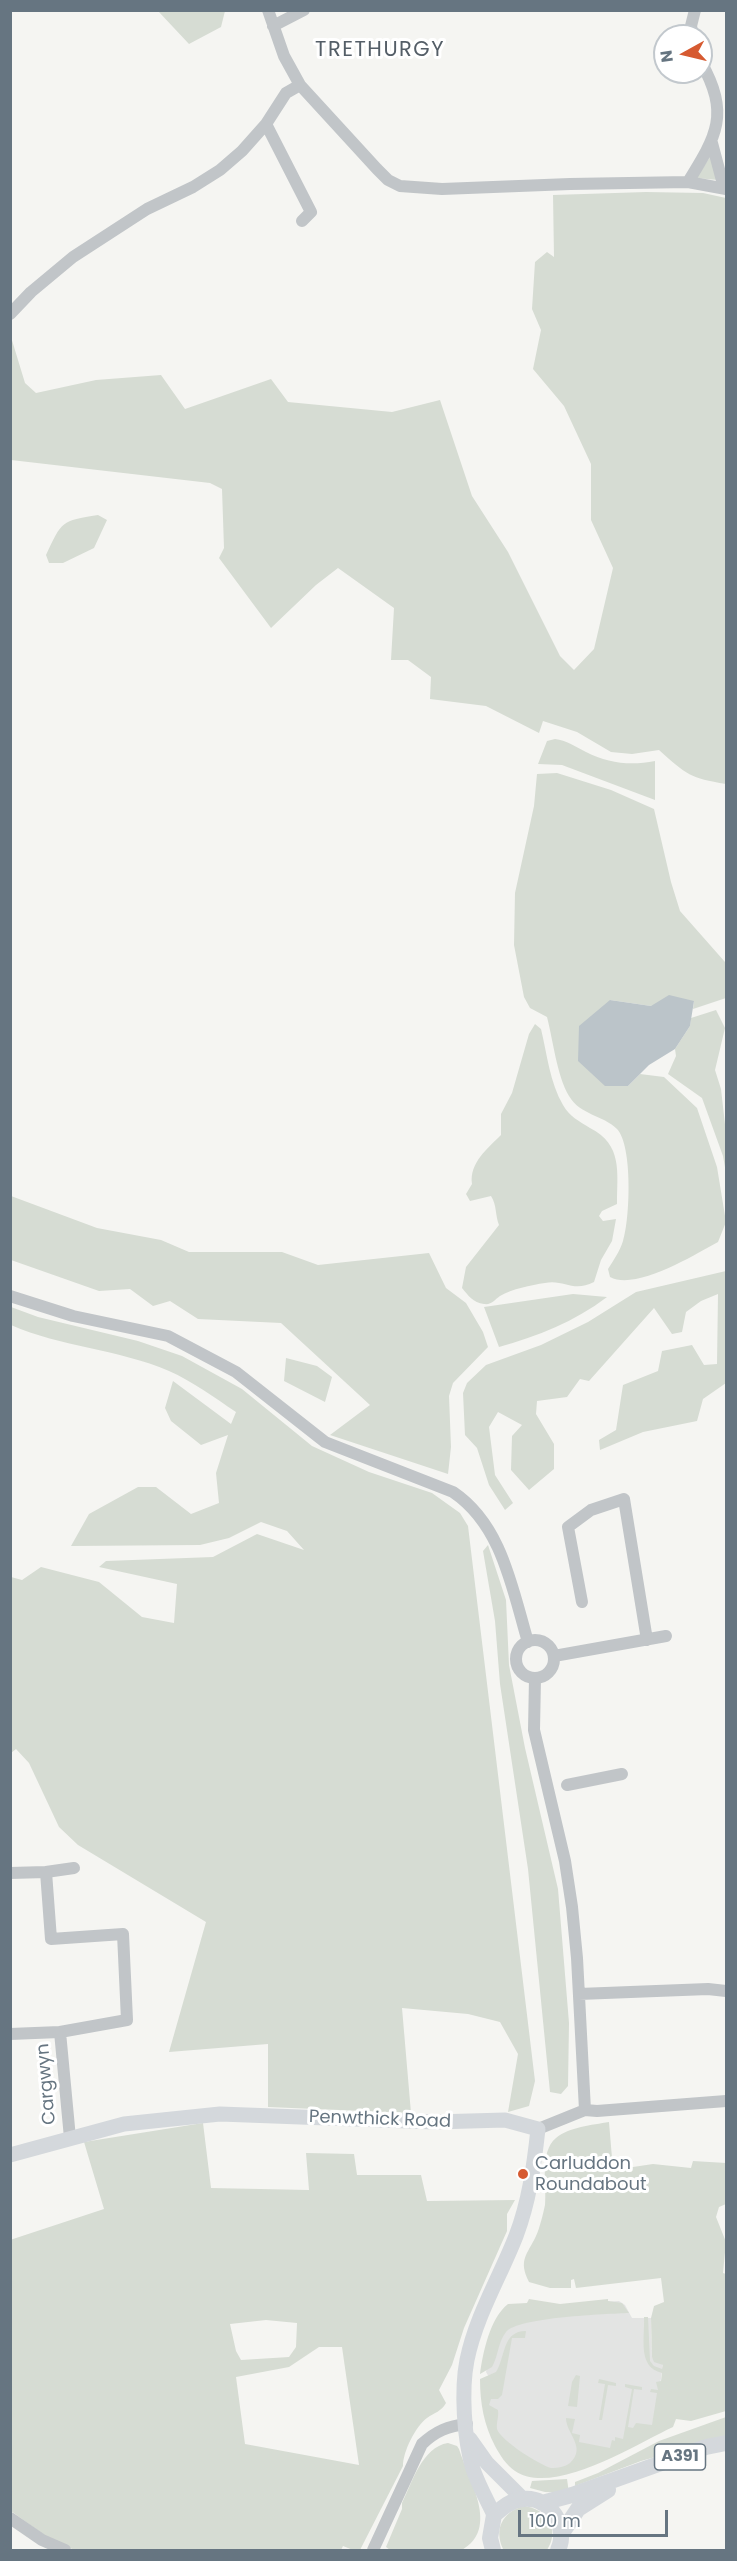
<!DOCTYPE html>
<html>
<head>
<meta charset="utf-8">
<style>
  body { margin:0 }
  #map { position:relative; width:737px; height:2561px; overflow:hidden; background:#f5f5f2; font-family:Poppins,sans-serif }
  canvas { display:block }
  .frame { position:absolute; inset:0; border:12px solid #667581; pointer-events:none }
  .north { position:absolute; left:653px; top:24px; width:60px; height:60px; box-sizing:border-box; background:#fff; border:2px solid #c2c8cd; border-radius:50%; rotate:262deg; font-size:16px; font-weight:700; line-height:24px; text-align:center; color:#667581 }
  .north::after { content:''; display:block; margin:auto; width:21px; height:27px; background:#d65a31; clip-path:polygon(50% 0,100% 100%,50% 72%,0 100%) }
  .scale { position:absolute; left:518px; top:2510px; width:150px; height:27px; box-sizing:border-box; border:3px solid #667581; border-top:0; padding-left:8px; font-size:18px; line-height:21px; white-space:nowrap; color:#667581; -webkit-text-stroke:4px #fff; paint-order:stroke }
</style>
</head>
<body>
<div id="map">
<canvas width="737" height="2561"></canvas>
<div class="frame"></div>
<div class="north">N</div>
<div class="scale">100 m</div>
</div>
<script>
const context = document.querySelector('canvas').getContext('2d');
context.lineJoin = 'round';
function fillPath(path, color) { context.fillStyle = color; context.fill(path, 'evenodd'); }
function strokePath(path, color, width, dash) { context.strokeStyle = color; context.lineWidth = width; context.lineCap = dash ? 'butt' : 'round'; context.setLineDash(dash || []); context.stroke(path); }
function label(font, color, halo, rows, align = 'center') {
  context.font = font + ' Poppins,sans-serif'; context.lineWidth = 6; context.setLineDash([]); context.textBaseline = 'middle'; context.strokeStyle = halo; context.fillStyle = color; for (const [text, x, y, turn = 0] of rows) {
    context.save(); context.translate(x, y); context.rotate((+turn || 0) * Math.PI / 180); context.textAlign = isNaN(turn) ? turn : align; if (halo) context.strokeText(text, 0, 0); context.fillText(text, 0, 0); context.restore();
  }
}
const built = new Path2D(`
  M528,2301L548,2305L619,2301L625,2305L632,2318H651L652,2357L663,2365L660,2385L667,2419L582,2469L527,2473L487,2417L489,2377L486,2372L493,2341L527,2306Z`);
const green = new Path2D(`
  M158,11H225L221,27L189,44Z
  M710,157L718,180L696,178Z
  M646,192L703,193L726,198V784C690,778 687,775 659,750L632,754L611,752L577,732L543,721L539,733L486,706L430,699L431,677L408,660H391L394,608L338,568L316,585L271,628L219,558L224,548L222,489L210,483L11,460V337L25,383L36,393L96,380L161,375L185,409L271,379L288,402L392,412L440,400L472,496L508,552L560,656L574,670L594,649L613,568L591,520V464L564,406L533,369L541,330L532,309L535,262L547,252L554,257L553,195Z
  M98,515L107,520L94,548L63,563H49L46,555C62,521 61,521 98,515Z
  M555,739C566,740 576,747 586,752C608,763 630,766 655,761V800L562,765L538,764L547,741Z
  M557,773L611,790L654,809L671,882L680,911L725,962L726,998L693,1009L694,1001L651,1006L610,1000L628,1086L640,1074L664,1077L697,1108L717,1167L726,1222L718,1242C694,1255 636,1291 610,1277L608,1269C613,1261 620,1251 623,1241C630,1220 633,1146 617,1129C603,1115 580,1115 569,1096C557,1076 553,1040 547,1017L530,1008L524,997L514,945L515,893L534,806L537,774Z
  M716,1010L725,1028L715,1070L721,1089L726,1133V1173L723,1156L702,1098L668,1074L676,1056L675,1049L690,1026L691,1018Z
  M535,1024L541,1029C547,1054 550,1083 563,1105C570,1117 579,1121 590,1128C623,1145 617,1172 617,1204L602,1211L599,1216L603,1221L616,1219L612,1241L601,1260L594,1282C573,1293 564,1279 545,1283C531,1285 512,1289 500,1296C494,1300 492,1305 484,1304C473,1303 468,1295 462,1288L466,1267L499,1225C495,1215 497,1205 491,1196L470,1201L466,1194L472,1184C469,1163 488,1148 501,1135V1114L512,1093L529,1034Z
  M11,1196L97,1228L161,1240L189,1252H282L318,1265L429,1253L446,1288L466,1303L483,1332L488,1347L453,1383L449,1396L451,1447L448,1474L330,1435L370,1405L281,1323L198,1319L170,1301L153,1306L130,1289L99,1291L11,1260Z
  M726,1271V1383L703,1399L697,1421L643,1432L600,1450L599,1440L616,1430L623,1385L658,1371L662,1351L692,1345L704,1365L717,1364L718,1294L701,1301L686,1312L682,1332L672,1334L654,1308L589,1381L580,1379L567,1397L537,1401L536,1414L554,1444V1469L529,1490L511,1470L512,1436L522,1425L498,1412L489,1427L495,1475L513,1503L505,1510L489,1485L477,1448L465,1435L463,1393L467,1383L486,1365L541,1345L588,1322L636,1292Z
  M573,1294L607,1297C574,1322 538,1336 499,1347L484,1307Z
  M11,1307L38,1317L138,1341L182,1356L242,1389L312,1446L369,1472L432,1493L460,1513L468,1526L535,2081L529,2106L508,2112L518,2054L500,2022L468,2014L402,2008L411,2113L268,2107V2044L169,2052L206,1922L78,1845L59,1827L29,1763L16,1749L11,1753V1577L22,1580L41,1567L99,1582L142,1617L174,1623L177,1584L99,1567L106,1561L213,1557L257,1534L304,1550L287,1531L261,1522L229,1538L200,1545L71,1546L89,1514L138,1487H156L191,1514L219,1503L216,1473L228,1435L201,1445L171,1421L165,1408L173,1381L231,1424L236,1412C215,1398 192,1381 169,1371C118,1349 61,1347 11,1325Z
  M286,1358L317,1366L332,1377L325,1402L284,1381Z
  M488,1545L506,1600L509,1665L525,1748L558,1889L569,2023L568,2086L561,2094L550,2092L528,1869L500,1684L495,1621L483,1551Z
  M609,2122L613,2170L653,2164L691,2168L693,2161L726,2163V2204L719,2207L716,2217L726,2242L723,2273L726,2274V2411L691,2421L676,2419L673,2427C636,2444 554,2497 515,2471C506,2465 500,2455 495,2446C484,2425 480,2403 480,2379L496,2372C506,2356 502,2331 526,2331L525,2338H512L502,2395L498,2399H491L489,2405L498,2410C499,2417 496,2423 497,2429C501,2441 540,2465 551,2468C558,2468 565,2467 570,2463C587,2447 566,2434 566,2418L575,2419L572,2433L580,2435L579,2442L610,2448L612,2440L615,2441V2437L623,2439L632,2389L625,2387V2384L642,2387V2390L634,2389L628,2427L633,2428L636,2423L652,2425L657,2393L650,2392L651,2389L658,2390L656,2382L661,2381L662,2373C637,2367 645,2338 644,2317H648L650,2361L654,2366L662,2369L663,2365L654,2362L652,2357L651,2318L654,2306L664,2302L661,2278L576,2288L574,2279L571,2280V2288H550L529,2282C518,2260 527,2255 536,2236C540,2227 543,2214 545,2205C547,2185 539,2152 556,2138C569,2127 592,2125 609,2122Z
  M203,2123L211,2188L309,2190L306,2153L354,2154L357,2175H421L427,2201L515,2200L507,2214V2231L464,2328L452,2365L439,2390L446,2403C441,2412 435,2412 427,2418C415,2427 403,2452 403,2466L360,2550H353L343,2546L341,2550H74L44,2535L11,2511L10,2240L104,2209L84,2142ZM266,2320L297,2323L296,2347L289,2357L241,2360L236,2351L230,2324ZM319,2347H342L359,2465L245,2444L236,2377L289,2367Z
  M529,2299L560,2304L608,2299V2301L622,2303L629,2313C607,2314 518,2317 506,2332C498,2342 498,2357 492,2367L480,2374C483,2352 490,2318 508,2304L527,2303Z
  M576,2375L580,2376L577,2407L568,2406L572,2382Z
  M599,2379L616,2383V2386L608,2385L602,2420H599L605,2384L598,2383Z
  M726,2417V2437L641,2461L575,2486V2482L598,2473L659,2441Z
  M448,2443L457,2446L459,2449C469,2481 500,2528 462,2550H390L386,2547L402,2509V2503C412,2483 422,2447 448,2443Z
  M567,2479L569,2493L545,2492L530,2488L532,2481Z
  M523,2506C546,2508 561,2529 547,2550L503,2549C494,2529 502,2513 523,2506Z`);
const water = new Path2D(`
  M669,995L694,1001L690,1026L675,1049L649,1065L628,1086H605L578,1061L579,1026L610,1000L651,1006Z`);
const minor = new Path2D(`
  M268,10L284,56L300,85L377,169L388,180L400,186L442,189L570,184L688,182L726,189
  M273,26L304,10
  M693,36L691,26L695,10
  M266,124L311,212L302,221
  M712,143L724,188
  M688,182C717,135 730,114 701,62
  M10,314L31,292L73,257L147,209L193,187L220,170L242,151L266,124L286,93L300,85
  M10,1296L73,1316L168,1336L236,1372L325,1442L453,1492C502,1525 512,1588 528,1642
  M582,1602L568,1527L591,1510L624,1499L647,1640
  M516 1659a19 19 0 1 1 38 0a19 19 0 1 1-38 0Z
  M554,1656L666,1636
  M535,1678L534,1730L565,1861L572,1907L577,1958L585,2110
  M567,1785L622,1774
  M46,1872L74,1868
  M10,1873L46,1872L51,1939L123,1934L127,2020L60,2032L70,2138
  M579,1994L708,1989L726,1991
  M10,2034L60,2032
  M538,2129L585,2110L597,2111L726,2101
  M10,2518L42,2540L65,2550
  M373,2550L422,2444C436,2431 448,2426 467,2424`);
const major = new Path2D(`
  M10,2155L124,2124L220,2114L434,2122L505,2120L538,2129C534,2166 529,2202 516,2236C500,2277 476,2316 467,2360C461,2390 464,2439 473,2469C478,2484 487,2500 494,2515
  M470,2439L487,2463L523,2499`);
const highway = new Path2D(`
  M542,2503L572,2495L706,2447L726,2443
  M562,2533L578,2509L608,2490
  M493,2550L490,2538L494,2515C502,2508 511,2500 523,2499C550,2496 569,2527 558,2550`);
const markers = [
  [523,2174,6,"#d65a31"]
];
const shields = [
  [680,2457,51]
];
const shieldNames = [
  ["A391",680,2457]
];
const streetNames = [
  ["Cargwyn",47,2084,-95],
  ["Penwthick Road",380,2120,2]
];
const poiNames = [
  ["Carluddon",535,2164],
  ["Roundabout",535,2185]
];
const quarterNames = [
  ["TRETHURGY",380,51]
];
fillPath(built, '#e3e4e3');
fillPath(green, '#d6dcd3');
fillPath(water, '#bbc4c9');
strokePath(minor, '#c1c5c8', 12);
strokePath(major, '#d4d8dc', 15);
strokePath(highway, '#d4d8dc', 16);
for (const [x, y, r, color] of markers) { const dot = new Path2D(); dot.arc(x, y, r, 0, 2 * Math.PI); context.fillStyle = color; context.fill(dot); strokePath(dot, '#fff', 2); }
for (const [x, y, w] of shields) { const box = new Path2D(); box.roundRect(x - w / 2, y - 13, w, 26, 4.5); context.fillStyle = '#fff'; context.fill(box); strokePath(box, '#667581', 1.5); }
label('bold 16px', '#667581', null, shieldNames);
label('18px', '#667581', '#fff', streetNames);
label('18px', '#667581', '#fff', poiNames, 'left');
context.letterSpacing = '1.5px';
label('21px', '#545e67', '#fff', quarterNames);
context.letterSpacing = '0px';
</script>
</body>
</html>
